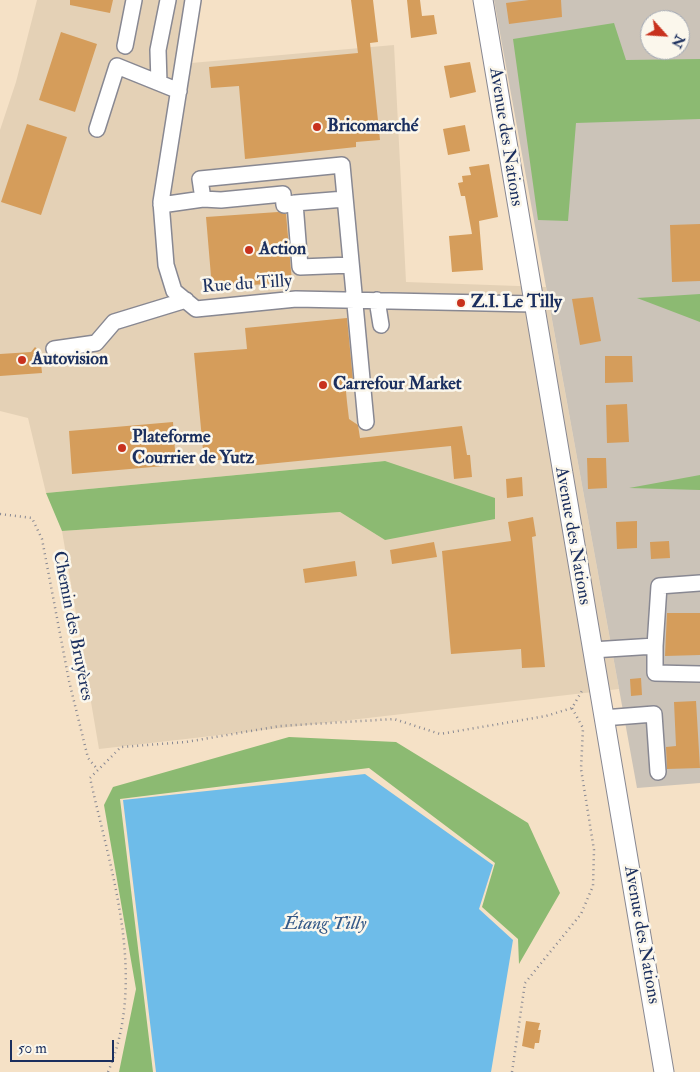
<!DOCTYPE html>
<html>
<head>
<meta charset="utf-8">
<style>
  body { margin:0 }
  #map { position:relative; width:700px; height:1072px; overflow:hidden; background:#f5e1c6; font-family:"IM FELL Double Pica",serif }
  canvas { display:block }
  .north { position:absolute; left:640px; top:10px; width:50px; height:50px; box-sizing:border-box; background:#fbf7ec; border:1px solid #a1a7b3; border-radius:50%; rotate:116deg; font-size:14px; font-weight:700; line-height:20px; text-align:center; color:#1b2f5e }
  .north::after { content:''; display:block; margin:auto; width:18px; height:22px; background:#c8321e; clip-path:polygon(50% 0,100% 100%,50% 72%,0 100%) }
  .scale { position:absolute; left:10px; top:1040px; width:104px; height:22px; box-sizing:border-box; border:2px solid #1b2f5e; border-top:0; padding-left:6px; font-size:15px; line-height:18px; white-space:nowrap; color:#1b2f5e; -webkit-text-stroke:4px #fbf7ec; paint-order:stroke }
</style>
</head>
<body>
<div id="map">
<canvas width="700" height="1072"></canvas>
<div class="north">N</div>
<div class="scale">50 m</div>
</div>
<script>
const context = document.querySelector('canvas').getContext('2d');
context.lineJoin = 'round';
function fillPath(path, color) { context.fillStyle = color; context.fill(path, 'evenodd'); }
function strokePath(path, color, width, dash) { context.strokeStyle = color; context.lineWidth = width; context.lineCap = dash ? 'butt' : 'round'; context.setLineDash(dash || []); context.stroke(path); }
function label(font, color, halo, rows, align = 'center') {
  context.font = font + ' "IM FELL Double Pica",serif'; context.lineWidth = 5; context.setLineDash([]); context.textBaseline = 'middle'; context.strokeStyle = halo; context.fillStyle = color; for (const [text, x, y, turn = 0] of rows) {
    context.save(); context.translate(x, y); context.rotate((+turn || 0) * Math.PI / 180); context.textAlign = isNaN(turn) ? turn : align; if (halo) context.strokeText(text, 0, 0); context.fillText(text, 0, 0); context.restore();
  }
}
const built = new Path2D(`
  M37,0H191L180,64L394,45L406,282L546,287L619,689L99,749L62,531L340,512L385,540V461L46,493L28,418L0,411V130L16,82Z`);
const industrial = new Path2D(`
  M494,0H700V783L637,788ZM650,20H680V50H650Z`);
const forest = new Path2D(`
  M614,23L626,60L700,59V119L576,123L568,221L538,220L513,39Z
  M700,294V322L637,298Z
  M385,461L495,498V519L385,540L340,512L62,531L46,493Z
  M700,475V490L629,488Z
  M289,737L396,742L528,823L560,893L519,964L518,939L482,907L495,863L369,768L120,799L153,1072H119L136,989L104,805L113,787Z`);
const water = new Path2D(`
  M365,774L493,865L479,909L513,940L491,1072H156L123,800Z`);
const building = new Path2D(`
  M70,0H113L110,13L70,5Z
  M351,0H373L378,42L370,43L380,140L356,142V147L245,159L239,86L211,88L209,67L358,53Z
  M407,0H420L422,16L434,15L437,34L411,38Z
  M529,0H561L562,17L509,24L506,3Z
  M61,32L97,44L75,112L39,100Z
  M470,62L476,92L450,98L444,66Z
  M27,124L67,137L41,215L1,202Z
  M465,125L470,151L448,155L443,129Z
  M489,164L498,217L479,221L483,270L452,272L449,236L472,234L465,196H461L458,183L463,182L462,176L471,175L469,167Z
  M278,212L286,214L292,282L212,288L206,217Z
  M700,224V281L672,282L670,225Z
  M593,297L601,341L580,345L572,299Z
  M347,318L353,380L345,381L347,402L349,419L358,425L360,438L462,426L467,455H470L472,477L454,479L451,446L247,466L246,458L204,461L194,353L247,349L245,328Z
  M35,347L46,357L41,363L42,373L0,376V354L31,352Z
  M605,356H632L633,382L605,383Z
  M627,404L629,442L607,443L606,405Z
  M173,422L176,465L72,474L69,431Z
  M587,458H606L607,488L588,489Z
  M522,477L523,496L507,498L506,479Z
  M533,517L536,536L532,537L545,667L522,668L521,649L451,654L442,551L511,541L508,522Z
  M637,521V548L617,549L616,522Z
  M669,541L670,558L651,559L650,542Z
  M434,542L437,557L392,564L390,550Z
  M355,561L357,576L305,583L303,569Z
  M667,613H700V655L665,656Z
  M641,678L642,695L631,696L630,679Z
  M696,701L700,768L667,769L666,747L676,746L674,702Z
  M526,1021L540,1023L538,1030H541L539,1043H535L534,1049L522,1046Z`);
const path = new Path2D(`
  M0,514L32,518L42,539L69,681L88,758L98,770
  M108,1072C148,978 111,872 90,778L121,747L186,742L280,726L394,719L440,734L546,716L572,708L583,689
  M512,1072L525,983L581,914L593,886L594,850L581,769L583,728L572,708`);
const minor = new Path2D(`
  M193,0L161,202L166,265L174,291L196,309L296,299L533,304
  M125,46L134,0
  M159,83L158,50L168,0
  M97,129L117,66L179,91
  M203,199L221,200L283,194L284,205L295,203L300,267L351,265
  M295,203L345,199
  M161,205L203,199L200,179L342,165L366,422
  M377,300L381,325
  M54,349L96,343L114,322L186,300
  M655,646L659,586L700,583
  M592,650L655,646V673L700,674
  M603,718L654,714L658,772`);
const major = new Path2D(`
  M483,0L664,1072`);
const markers = [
  [317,127,5,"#c8321e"],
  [249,250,5,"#c8321e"],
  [461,303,5,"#c8321e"],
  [22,360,5,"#c8321e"],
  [323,385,5,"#c8321e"],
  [122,448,5,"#c8321e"]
];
const poiNames = [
  ["Bricomarché",327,127],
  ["Action",259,250],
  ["Z.I. Le Tilly",471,303],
  ["Autovision",32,360],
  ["Carrefour Market",333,385],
  ["Plateforme",132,438],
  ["Courrier de Yutz",132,459]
];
const streetNames = [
  ["Avenue des Nations",505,137,81],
  ["Rue du Tilly",247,285,-4],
  ["Avenue des Nations",572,536,80],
  ["Chemin des Bruyères",72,626,79],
  ["Avenue des Nations",641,935,80]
];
const waterNames = [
  ["Étang Tilly",325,925]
];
fillPath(built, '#e4d1b6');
fillPath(industrial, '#cbc3b8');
fillPath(forest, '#8cba72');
fillPath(water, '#6ebce9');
fillPath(building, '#d59d5b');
strokePath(minor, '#888892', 18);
strokePath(major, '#888892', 21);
strokePath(path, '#888892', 2.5, [1, 4]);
strokePath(minor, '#fff', 15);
strokePath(major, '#fff', 19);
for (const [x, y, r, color] of markers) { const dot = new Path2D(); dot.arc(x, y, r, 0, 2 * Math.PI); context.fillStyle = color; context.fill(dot); strokePath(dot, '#fbf7ec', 2); }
label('bold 18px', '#1b2f5e', '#fbf7ec', poiNames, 'left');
label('18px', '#1b2f5e', '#fbf7ec', streetNames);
label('italic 19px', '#345988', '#fbf7ec', waterNames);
</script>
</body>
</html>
